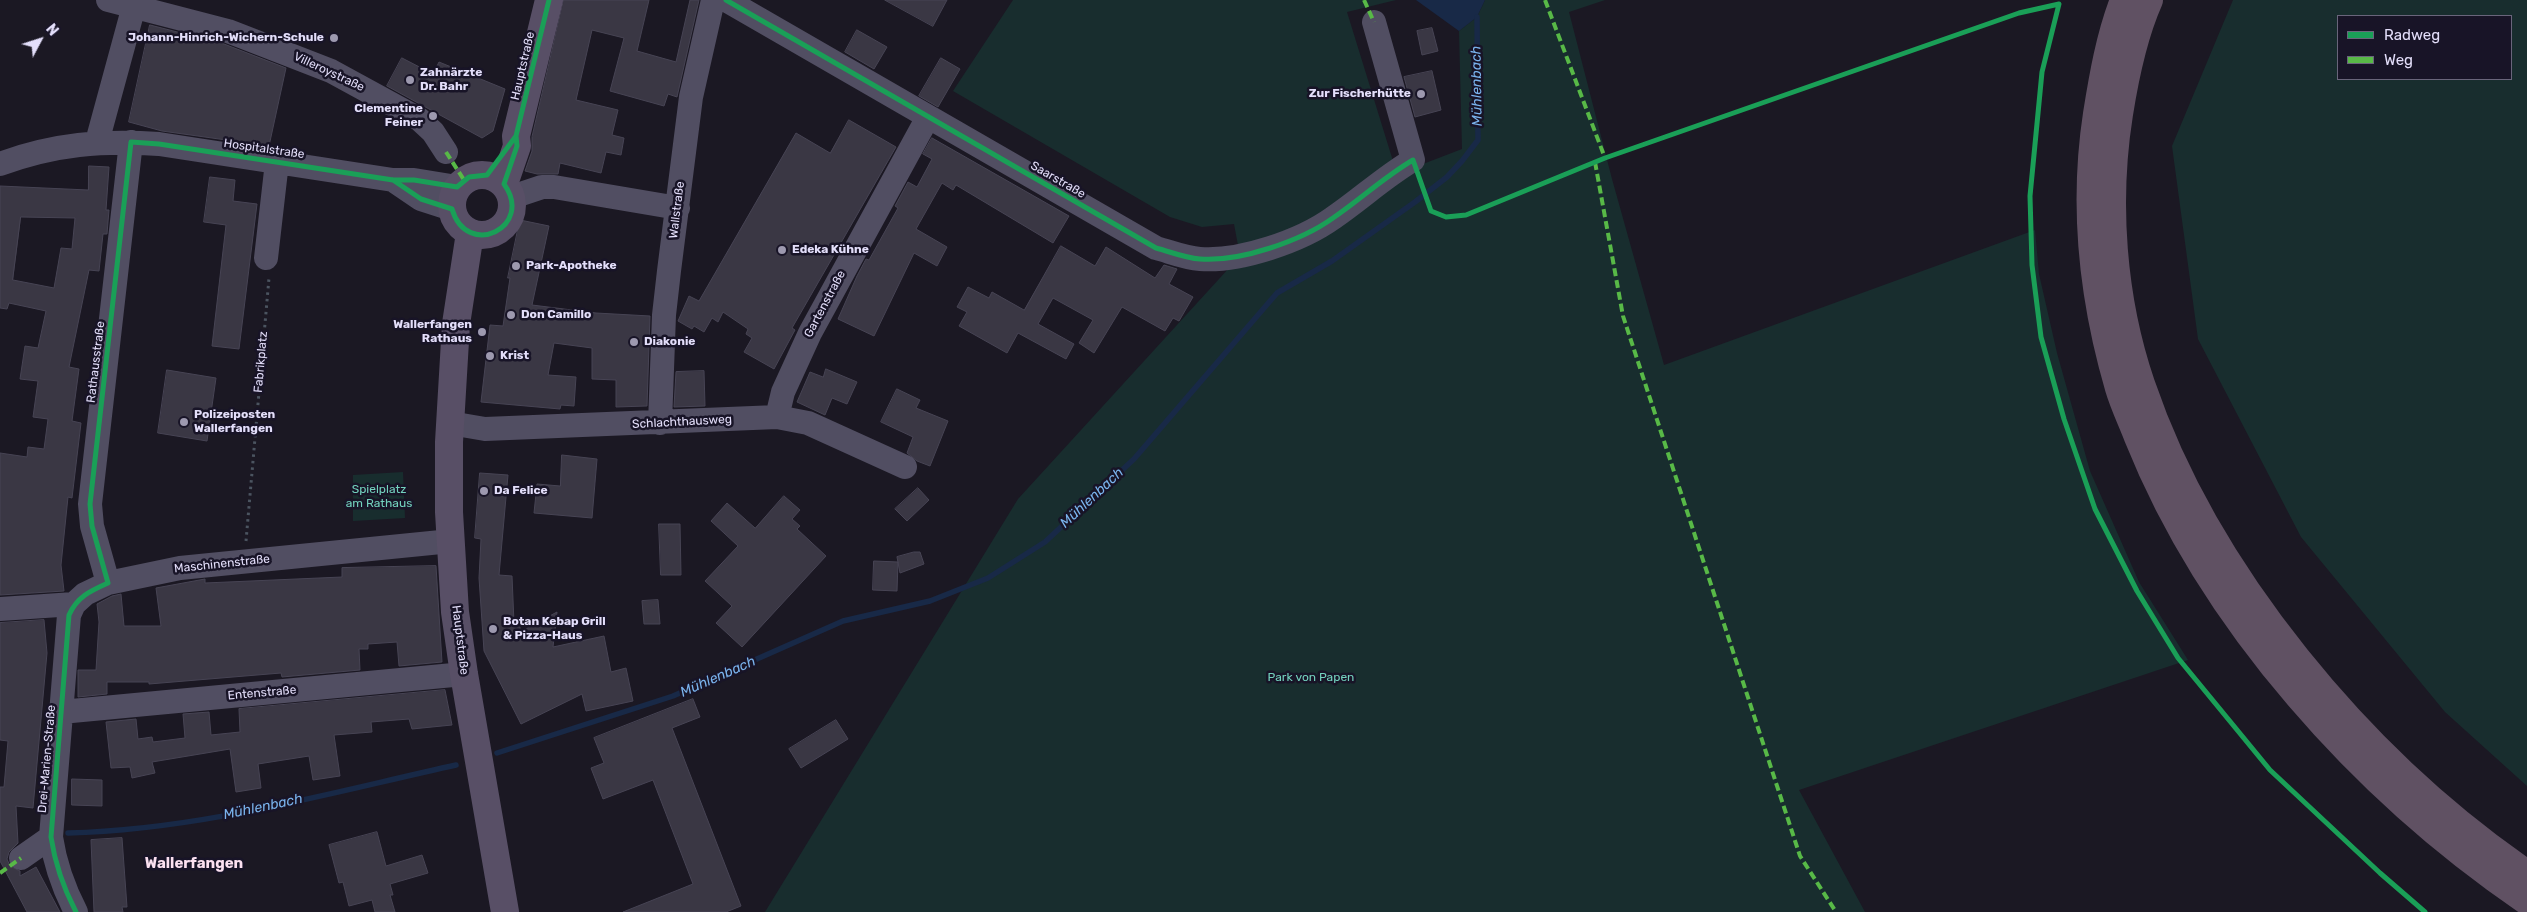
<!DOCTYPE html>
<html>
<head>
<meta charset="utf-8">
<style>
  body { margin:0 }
  #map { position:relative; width:2527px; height:912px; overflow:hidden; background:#1b1823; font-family:Rubik,sans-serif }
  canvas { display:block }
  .legend { position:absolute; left:2337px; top:15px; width:175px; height:65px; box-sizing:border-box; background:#181427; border:1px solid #69657b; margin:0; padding:6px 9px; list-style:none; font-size:15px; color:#e3defa }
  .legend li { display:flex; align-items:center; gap:10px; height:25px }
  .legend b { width:25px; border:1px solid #69657b }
  .north { position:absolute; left:15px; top:15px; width:50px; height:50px; -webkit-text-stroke:4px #181427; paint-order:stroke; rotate:50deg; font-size:14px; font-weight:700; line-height:20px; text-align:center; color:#e3defa }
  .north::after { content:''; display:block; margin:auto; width:18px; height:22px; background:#e3defa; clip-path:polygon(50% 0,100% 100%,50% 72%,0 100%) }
</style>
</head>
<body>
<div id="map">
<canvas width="2527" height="912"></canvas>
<ul class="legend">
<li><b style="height:6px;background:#1a9f57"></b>Radweg</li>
<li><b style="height:6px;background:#58b947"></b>Weg</li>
</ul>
<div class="north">N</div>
</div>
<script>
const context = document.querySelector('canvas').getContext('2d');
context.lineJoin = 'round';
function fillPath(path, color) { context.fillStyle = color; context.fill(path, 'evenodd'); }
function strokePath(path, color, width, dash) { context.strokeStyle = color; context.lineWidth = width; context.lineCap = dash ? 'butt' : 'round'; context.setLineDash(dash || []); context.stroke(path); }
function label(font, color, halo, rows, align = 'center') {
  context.font = font + ' Rubik,sans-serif'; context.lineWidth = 5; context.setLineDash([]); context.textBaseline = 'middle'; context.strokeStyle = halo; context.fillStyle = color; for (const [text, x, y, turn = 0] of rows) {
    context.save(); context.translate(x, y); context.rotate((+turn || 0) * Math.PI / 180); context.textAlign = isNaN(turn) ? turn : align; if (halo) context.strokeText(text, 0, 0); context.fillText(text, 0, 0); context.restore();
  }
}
const green = new Path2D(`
  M1013,0H1396L1347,12L1397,174L1462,149L1459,31L1477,17L1485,0H1605L1569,12L1612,179L1664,365L2035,230L2039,274L2057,353L2090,471L2139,582L2188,660L1799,790L1865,912H765L1018,499L1240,256L1234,224L1202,227L1170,217L953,91Z
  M2233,0H2527V786L2445,712L2301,537L2198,339L2172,146ZM2338,16H2511V79H2338Z
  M403,472L405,518L353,521V475Z`);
const water = new Path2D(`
  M1416,0H1485L1477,17L1459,31Z`);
const stream = new Path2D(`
  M497,753L673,696L843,621L930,601L988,578L1045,542L1134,459L1277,293L1332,261L1415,202L1447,177L1462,161L1478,140L1477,17
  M68,833C199,830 329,793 456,765`);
const building = new Path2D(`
  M564,0H649L637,51L676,62L690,0H699L677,97L668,94L664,106L610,91L624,38L592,30L576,100L618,110L612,135L624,138L621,155L606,152L601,173L560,163L558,174H537L525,171L532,151V137Z
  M885,0H947L933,26Z
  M150,25L224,44L286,68L269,146L162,131L129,122Z
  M1432,28L1438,51L1422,55L1417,31Z
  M857,30L887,47L874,69L845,52Z
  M402,58L433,74L439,62L505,89L493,131L482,138L387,86Z
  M941,58L960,69L938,107L919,96Z
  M1432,71L1441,110L1415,117L1404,77Z
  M849,120L896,147L792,328L795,330L774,369L744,352L752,338L746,334L748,329L723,312L718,322L712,318L704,332L694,326L692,329L678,321L689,296L699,301L796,133L830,153Z
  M932,138L1069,216L1053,243L956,185L953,190L942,183L916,229L947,247L937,266L914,253L874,336L838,319L857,276L866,259L869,260L898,208L895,206L908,182L917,187L932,159L923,154Z
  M89,166L109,167L106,210H109L107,234H103L99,271L89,270L69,367L79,369L72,421L81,423L72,498L68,497L61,565L64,591L0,595V453L27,457L28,447L44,449L48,419L33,417L38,381L20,379L25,346L38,348L46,311L9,303L7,309L0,308V186L88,190ZM21,217L75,218L72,249L61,248L54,288L13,280Z
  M210,177L235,180L233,201L257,204L239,349L212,346L226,225L204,222Z
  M520,220L549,226L532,305L596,313L650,316L647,406L616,407V380L592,379V348L554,343L548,375L576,377L574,406L561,405L560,409L481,402L490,325L503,326L510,278H508Z
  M1061,246L1095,266L1106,247L1155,278L1164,265L1177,269L1169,284L1193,297L1179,321L1173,318L1165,331L1122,307L1094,353L1079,343L1093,320L1053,298L1038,324L1074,344L1066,359L1018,333L1007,353L959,326L967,312L957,307L968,287L989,298L992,292L1024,310Z
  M826,369L857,382L847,404L832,398L825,415L797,402L810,372L823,377Z
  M167,370L216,378L207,441L158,433Z
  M704,371L705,406L674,407L676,372Z
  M897,389L920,400L916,408L948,421L930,466L917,461L907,453L913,437L881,422Z
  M562,455L597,459L592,518L534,513L537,484L560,486Z
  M480,473L508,475L499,575L512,576L514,623L520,622V632L557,612L553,647L604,636L611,672L626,668L633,701L586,711L582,694L521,724L484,651L479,578L481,539L475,538Z
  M918,488L929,500L907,521L895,509Z
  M784,496L800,510L792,519L800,526L797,529L826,556L742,647L716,623L732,606L705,581L738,546L711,521L727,503L755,528Z
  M659,524H680L681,575H661Z
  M914,552H920L924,564L900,573L897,557Z
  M874,561L898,562L897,591L873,590Z
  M436,566L442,662L399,666L397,642L368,644V649H359L360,670L282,677L281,673L149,684V682H107V694L78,697V670H96L99,622L97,604L112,596L121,594L124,626H161L156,588L205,579V583L342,577V568Z
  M658,600L660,624H644L642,601Z
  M44,620L47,653L33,808L16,806L18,843L9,852L7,859L10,866L20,871V876L36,867L60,912H27L0,861V787H4L8,741L0,740V623Z
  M445,690L452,725L412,729L409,719L371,722L372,732L334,735L340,776L313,780L309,756L258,764L261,788L236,792L230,749L152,762L155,773L132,778L130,767L111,768L106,722L136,719L138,739L152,737L153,742L185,738L183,714L209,712L211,735L240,732L239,709Z
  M693,699L700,717L672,728L741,906L726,912H623L693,884L653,780L603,799L591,768L604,763L594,738Z
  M836,720L848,739L801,768L789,749Z
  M72,779L102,780V806L72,805Z
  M377,832L386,866L422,855L428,873L390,884L393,895H390L395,912H375L372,900L349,906L343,882L339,883L329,845Z
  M122,838L127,907H122L123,912H94L91,840Z`);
const path = new Path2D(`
  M246,541L269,278`);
const minor = new Path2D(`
  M108,0L228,31L331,71L419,119L433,132L446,152
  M726,0L1156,248C1171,252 1185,258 1200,259C1240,262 1301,241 1333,218C1361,199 1384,177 1413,160L1374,22
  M97,142L134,6
  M0,164C54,144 103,140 159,144L393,180H414L457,187
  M393,180L421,199L452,209
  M512,197L542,187H554L678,208
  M266,258L277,162
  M777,417L783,392L810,333L928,117
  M450,423L485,429L777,417L808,423L905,467
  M660,423L664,315L669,271L691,97L713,0
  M108,583L92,526L90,504L131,142
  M74,604L69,615L51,837C55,864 63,887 76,912
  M0,609L74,604L85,594L108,583L180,568L451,541
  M61,712L464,674
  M21,858L51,837`);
const major = new Path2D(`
  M452 205a30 30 0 1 1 60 0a30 30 0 1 1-60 0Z
  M504,184L517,146L516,136L549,0
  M470,233L456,324L449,442V512L455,612L464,674L505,912`);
const highway = new Path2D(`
  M2124,0C2110,36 2103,76 2097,114C2083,205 2093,299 2119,388C2124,405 2132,421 2138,437C2212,622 2364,790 2527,901
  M2149,0C2133,36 2125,76 2119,114C2105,202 2112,299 2141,384C2206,575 2362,761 2527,874`);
const quiet = new Path2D(`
  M1364,0L1374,22
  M1545,0L1605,158
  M446,152L464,180
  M1595,162L1623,316L1800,856L1836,912
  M0,873L21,858`);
const cycleway = new Path2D(`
  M726,0L1156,248C1171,252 1185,258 1200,259C1240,262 1301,241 1333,218C1361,199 1384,177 1413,160L1431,211L1446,217L1466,215L1605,158L2019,13L2059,4L2042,72L2030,196L2032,265L2041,337L2064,419L2095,509L2137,591L2178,658L2270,770L2380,873L2425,912
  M393,180L421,199L452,209C467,260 535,227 504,184L517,146L516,136L549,0
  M76,912C63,887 55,864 51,837L69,615C77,597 90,591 108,583L92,526L90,504L131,142L159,144L393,180H414L457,187L469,177L487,175L516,136`);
const markers = [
  [334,38,5,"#9d99af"],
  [410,80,5,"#9d99af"],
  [1421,94,5,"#9d99af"],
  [433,116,5,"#9d99af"],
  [782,250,5,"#9d99af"],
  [516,266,5,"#9d99af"],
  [511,315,5,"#9d99af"],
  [482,332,5,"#9d99af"],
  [634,342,5,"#9d99af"],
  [490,356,5,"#9d99af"],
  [184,422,5,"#9d99af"],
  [484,491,5,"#9d99af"],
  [493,629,5,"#9d99af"]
];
const poiNames = [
  ["Johann-Hinrich-Wichern-Schule",324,38,"right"],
  ["Zahnärzte",420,73],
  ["Dr. Bahr",420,87],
  ["Zur Fischerhütte",1411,94,"right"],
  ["Clementine",423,109,"right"],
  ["Feiner",423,123,"right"],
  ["Edeka Kühne",792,250],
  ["Park-Apotheke",526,266],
  ["Don Camillo",521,315],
  ["Wallerfangen",472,325,"right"],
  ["Rathaus",472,339,"right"],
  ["Diakonie",644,342],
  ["Krist",500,356],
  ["Polizeiposten",194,415],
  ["Wallerfangen",194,429],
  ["Da Felice",494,491],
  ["Botan Kebap Grill",503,622],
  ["& Pizza-Haus",503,636]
];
const streetNames = [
  ["Hauptstraße",523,66,-77],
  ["Villeroystraße",329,72,25],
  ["Hospitalstraße",264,149,8],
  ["Saarstraße",1058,180,30],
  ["Wallstraße",677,210,-83],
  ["Gartenstraße",825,304,-62],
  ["Rathausstraße",96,362,-83],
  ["Fabrikplatz",261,362,-85],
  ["Schlachthausweg",682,422,-3],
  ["Maschinenstraße",222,564,-6],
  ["Hauptstraße",460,640,83],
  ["Entenstraße",262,693,-5],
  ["Drei-Marien-Straße",47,759,-85]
];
const parkNames = [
  ["Spielplatz",379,490],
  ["am Rathaus",379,504],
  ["Park von Papen",1311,678]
];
const waterNames = [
  ["Mühlenbach",1477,86,-91],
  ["Mühlenbach",1092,498,-43],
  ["Mühlenbach",718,677,-24],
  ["Mühlenbach",263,807,-12]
];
const quarterNames = [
  ["Wallerfangen",194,864]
];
fillPath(green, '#182d2e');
fillPath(water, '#182947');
strokePath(stream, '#182947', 5.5);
fillPath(building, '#3a3744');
strokePath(building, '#474454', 1);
strokePath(path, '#4b5460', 3, [2.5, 4]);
strokePath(minor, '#514e62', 24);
strokePath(major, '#584f66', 28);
strokePath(highway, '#605163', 28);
strokePath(quiet, '#58b947', 4, [8, 4]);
strokePath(cycleway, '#1a9f57', 5);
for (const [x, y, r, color] of markers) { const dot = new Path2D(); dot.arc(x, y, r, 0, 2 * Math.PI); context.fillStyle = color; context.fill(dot); strokePath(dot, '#181427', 2); }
label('bold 12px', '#e3defa', '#181427', poiNames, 'left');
label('12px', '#e3defa', '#181427', streetNames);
label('12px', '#73d2be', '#181427', parkNames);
label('italic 14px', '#7ab3ed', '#181427', waterNames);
label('bold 15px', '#fbe0f0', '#181427', quarterNames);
</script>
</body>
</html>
